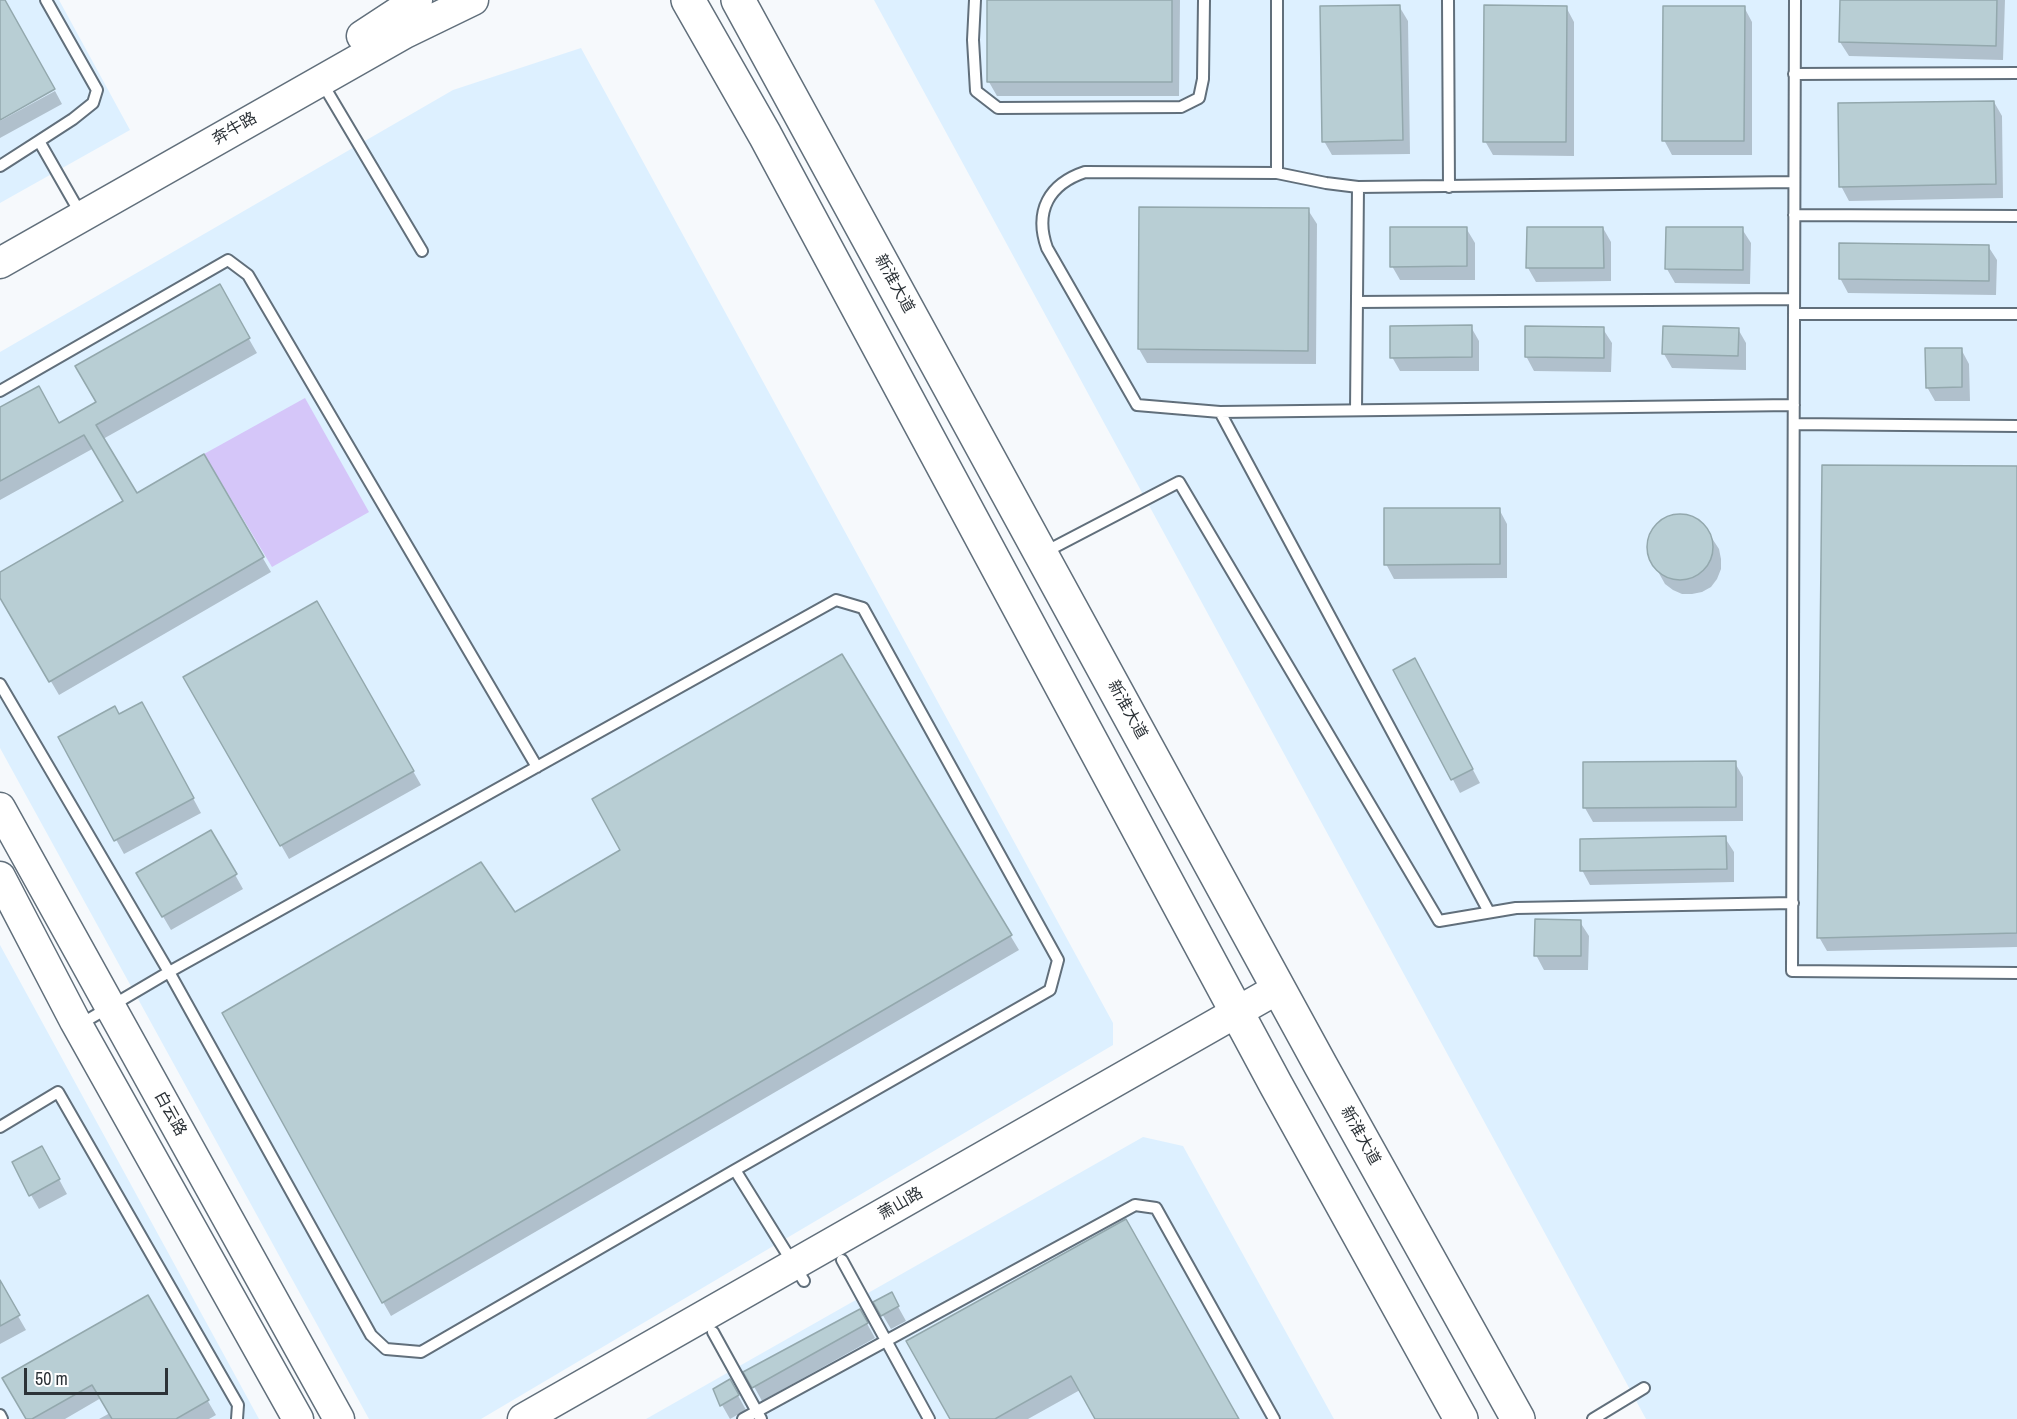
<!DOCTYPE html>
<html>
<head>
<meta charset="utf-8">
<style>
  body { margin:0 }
  #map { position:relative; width:2017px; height:1419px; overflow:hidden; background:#f6f9fc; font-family:"Archivo Narrow",sans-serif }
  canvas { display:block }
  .scale { position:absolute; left:24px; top:1368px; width:144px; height:27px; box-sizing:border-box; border:3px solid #2c3237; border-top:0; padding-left:8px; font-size:18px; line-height:21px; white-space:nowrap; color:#2c3237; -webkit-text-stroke:4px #fff; paint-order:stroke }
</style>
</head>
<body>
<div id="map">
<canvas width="2017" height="1419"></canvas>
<div class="scale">50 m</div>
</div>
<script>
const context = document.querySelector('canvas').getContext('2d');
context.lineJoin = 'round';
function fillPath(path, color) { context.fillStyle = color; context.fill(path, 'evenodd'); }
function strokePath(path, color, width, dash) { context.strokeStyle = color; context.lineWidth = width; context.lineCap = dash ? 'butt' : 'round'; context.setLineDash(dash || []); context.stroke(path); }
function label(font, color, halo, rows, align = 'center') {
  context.font = font + ' "Archivo Narrow","Noto Sans SC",sans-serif'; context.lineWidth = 4.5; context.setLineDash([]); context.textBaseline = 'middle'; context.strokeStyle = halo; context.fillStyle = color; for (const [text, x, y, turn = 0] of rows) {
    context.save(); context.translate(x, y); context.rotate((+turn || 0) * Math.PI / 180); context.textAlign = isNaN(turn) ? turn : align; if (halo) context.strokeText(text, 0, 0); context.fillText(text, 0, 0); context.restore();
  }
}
const built = new Path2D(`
  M0,0H59L130,130L0,203Z
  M874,0H2017V1419H1646Z
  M581,48L1113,1023V1045L481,1419H369L0,748V352L453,90Z
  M0,945L259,1419H0Z
  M1143,1137L1183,1146L1334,1419H646Z`);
const green = new Path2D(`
  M305,398L369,512L272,567L204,454Z`);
const shadow = new Path2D(`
  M989,0H1180L1179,96H997L989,82Z
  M1841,0H2005L2003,60L1849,56L1840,42Z
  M1399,6L1408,21L1410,154L1332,155L1324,141Z
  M1566,7L1574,22V156L1493,155L1485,141Z
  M1744,7L1752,22V155H1672L1664,140Z
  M55,91L62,104L0,138V121Z
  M1994,102L2002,116L2003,198L1849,201L1841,186Z
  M1308,210L1317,224L1316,364L1147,363L1139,349Z
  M1466,228L1475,243V280H1400L1392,266Z
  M1603,228L1611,242V281L1536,282L1528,268Z
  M1742,229L1751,243L1750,284L1675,283L1667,269Z
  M1988,246L1997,260L1996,295L1848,293L1840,278Z
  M219,287L257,353L103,439L136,495L203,456L271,572L59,695L0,595V574L125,501L94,448L0,500V409L58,424L98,402Z
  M1471,327L1479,341V371H1400L1392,357Z
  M1603,329L1612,343L1611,372L1534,371L1526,356Z
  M1738,329L1746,343V370L1672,368L1664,354Z
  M1961,349L1969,364L1970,401H1935L1927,387Z
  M2017,468V947L1827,951L1819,937Z
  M1499,509L1507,524V578L1394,579L1386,564Z
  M1674,516H1685L1695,519L1704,526L1719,549L1721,559V569L1717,579L1711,587L1702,592L1692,594H1682L1673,590L1665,584L1651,559L1648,548L1650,537L1655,528L1664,520Z
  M317,603L421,785L289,859L186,678Z
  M842,656L1019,950L391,1316L383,1302L622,851Z
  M1395,670L1422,674L1480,783L1460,793Z
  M119,716L150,718L201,813L124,854L60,738Z
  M1735,763L1743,777V821L1593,822L1585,808Z
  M211,832L243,889L171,930L138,874Z
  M1725,838L1734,852V882L1590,885L1582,870Z
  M1580,922L1589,936L1588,970H1544L1536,955Z
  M42,1148L67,1194L39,1209L31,1195Z
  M1125,1221L1237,1419H1097L1080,1390L1028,1419H952Z
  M0,1285L26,1330L0,1344Z
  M891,1294L906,1321L891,1329L875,1302Z
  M147,1297L216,1415L209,1419H99L110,1413L101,1398L65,1419H27Z
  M860,1311L875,1338L762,1401L746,1372Z
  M730,1381L746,1410L730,1419L722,1405Z`);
const building = new Path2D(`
  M0,0H5L55,89L0,120Z
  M987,0H1172V82H987Z
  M1840,0H1997L1996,46L1839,42Z
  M1400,5L1403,140L1322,142L1320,6Z
  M1484,5L1567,6L1566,142H1483Z
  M1663,6H1745L1744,141H1662Z
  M1994,101L1996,184L1839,187L1838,103Z
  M1139,207L1309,208L1308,351L1138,349Z
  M1390,227H1467V266L1390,267Z
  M1527,227H1603L1604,268H1526Z
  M1666,227H1743V270L1665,269Z
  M1839,243L1989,245V281L1839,279Z
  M220,284L250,338L96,425L137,493L204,454L264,557L49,682L0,598V572L123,501L84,435L0,481V407L39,386L59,423L96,402L75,366Z
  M1472,325V357L1390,358V326Z
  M1525,326L1604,327V358L1525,357Z
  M1663,326L1739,328L1738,356L1662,354Z
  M1925,348H1962V387L1926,388Z
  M1822,465L2017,466V933L1817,938Z
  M1384,508H1500V564L1384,565Z
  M1647 547a33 33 0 1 1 66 0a33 33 0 1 1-66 0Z
  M317,601L414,771L280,846L183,677Z
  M842,654L1012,935L382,1303L222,1013L481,862L515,912L620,850L592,799Z
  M1415,658L1473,769L1451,780L1393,670Z
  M142,702L194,798L114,841L58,737L115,706L119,714Z
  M1736,761V807L1583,808V762Z
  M211,830L237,874L162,917L136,873Z
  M1726,836L1727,869L1580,871V839Z
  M1535,919L1581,920V956H1534Z
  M42,1146L60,1179L29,1196L12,1162Z
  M1126,1219L1239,1419H1095L1071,1376L995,1419H950L906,1341Z
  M0,1280L20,1315L0,1326Z
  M892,1292L899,1306L881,1316L873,1302Z
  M148,1295L209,1400L176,1419H112L92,1385L32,1419H26L2,1378Z
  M860,1309L868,1323L752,1388L743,1372Z
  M730,1379L739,1395L720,1406L713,1389Z`);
const lane = new Path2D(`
  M975,0L973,40L976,91L998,108L1181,107L1199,98L1203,79L1204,0
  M1448,0L1449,187
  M1795,0L1792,971L2017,973
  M1794,74L2017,73
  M321,81L422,251
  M39,141L73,119L93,103L97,90L46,0
  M0,166L39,141L75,204
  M1277,173L1326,183L1358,187L1794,182
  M1794,215L2017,216
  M1357,302L1794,299
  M1794,314H2017
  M0,391L228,260L248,275L537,767
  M1356,410L1358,187
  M1220,412L1137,405L1047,248C1034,211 1049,184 1085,172L1277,173V0
  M1794,424L2017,426
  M1045,552L1179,482L1439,921L1516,908L1793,903
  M0,684L169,972L79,1025
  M1489,912L1220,412L1794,405
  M0,1127L58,1092L238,1405L237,1419
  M735,1170L421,1352L386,1349L371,1335L169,972L836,600L863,608L1058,960L1050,990L735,1170L804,1281
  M842,1260L929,1419
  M713,1332L761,1419
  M0,1415L2,1419
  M743,1419L1135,1205L1156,1208L1274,1419
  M1593,1419L1644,1388`);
const secondary = new Path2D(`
  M362,36L417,0
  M0,263L405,33L473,0
  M0,808L339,1419
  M0,877L75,1021L298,1419
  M523,1419L1279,988`);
const primary = new Path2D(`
  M688,0L765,135L1276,1085L1461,1419
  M738,0L1321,1066L1518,1419`);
const streetNames = [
  ["奔牛路",235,129,-30],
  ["新淮大道",894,284,61],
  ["新淮大道",1127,710,61],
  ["白云路",170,1114,61],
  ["新淮大道",1360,1136,61],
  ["萧山路",901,1204,-30]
];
fillPath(built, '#ddf0ff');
fillPath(green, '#d5c6f9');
fillPath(shadow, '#0003');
fillPath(building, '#b8ced4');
strokePath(building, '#93a8ad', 1.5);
strokePath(lane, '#616f7b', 14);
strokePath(secondary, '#616f7b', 33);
strokePath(primary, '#616f7b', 36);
strokePath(lane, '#fff', 10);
strokePath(secondary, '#fff', 30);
strokePath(primary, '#fff', 33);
label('16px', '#2c3237', '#fff', streetNames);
</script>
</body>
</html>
